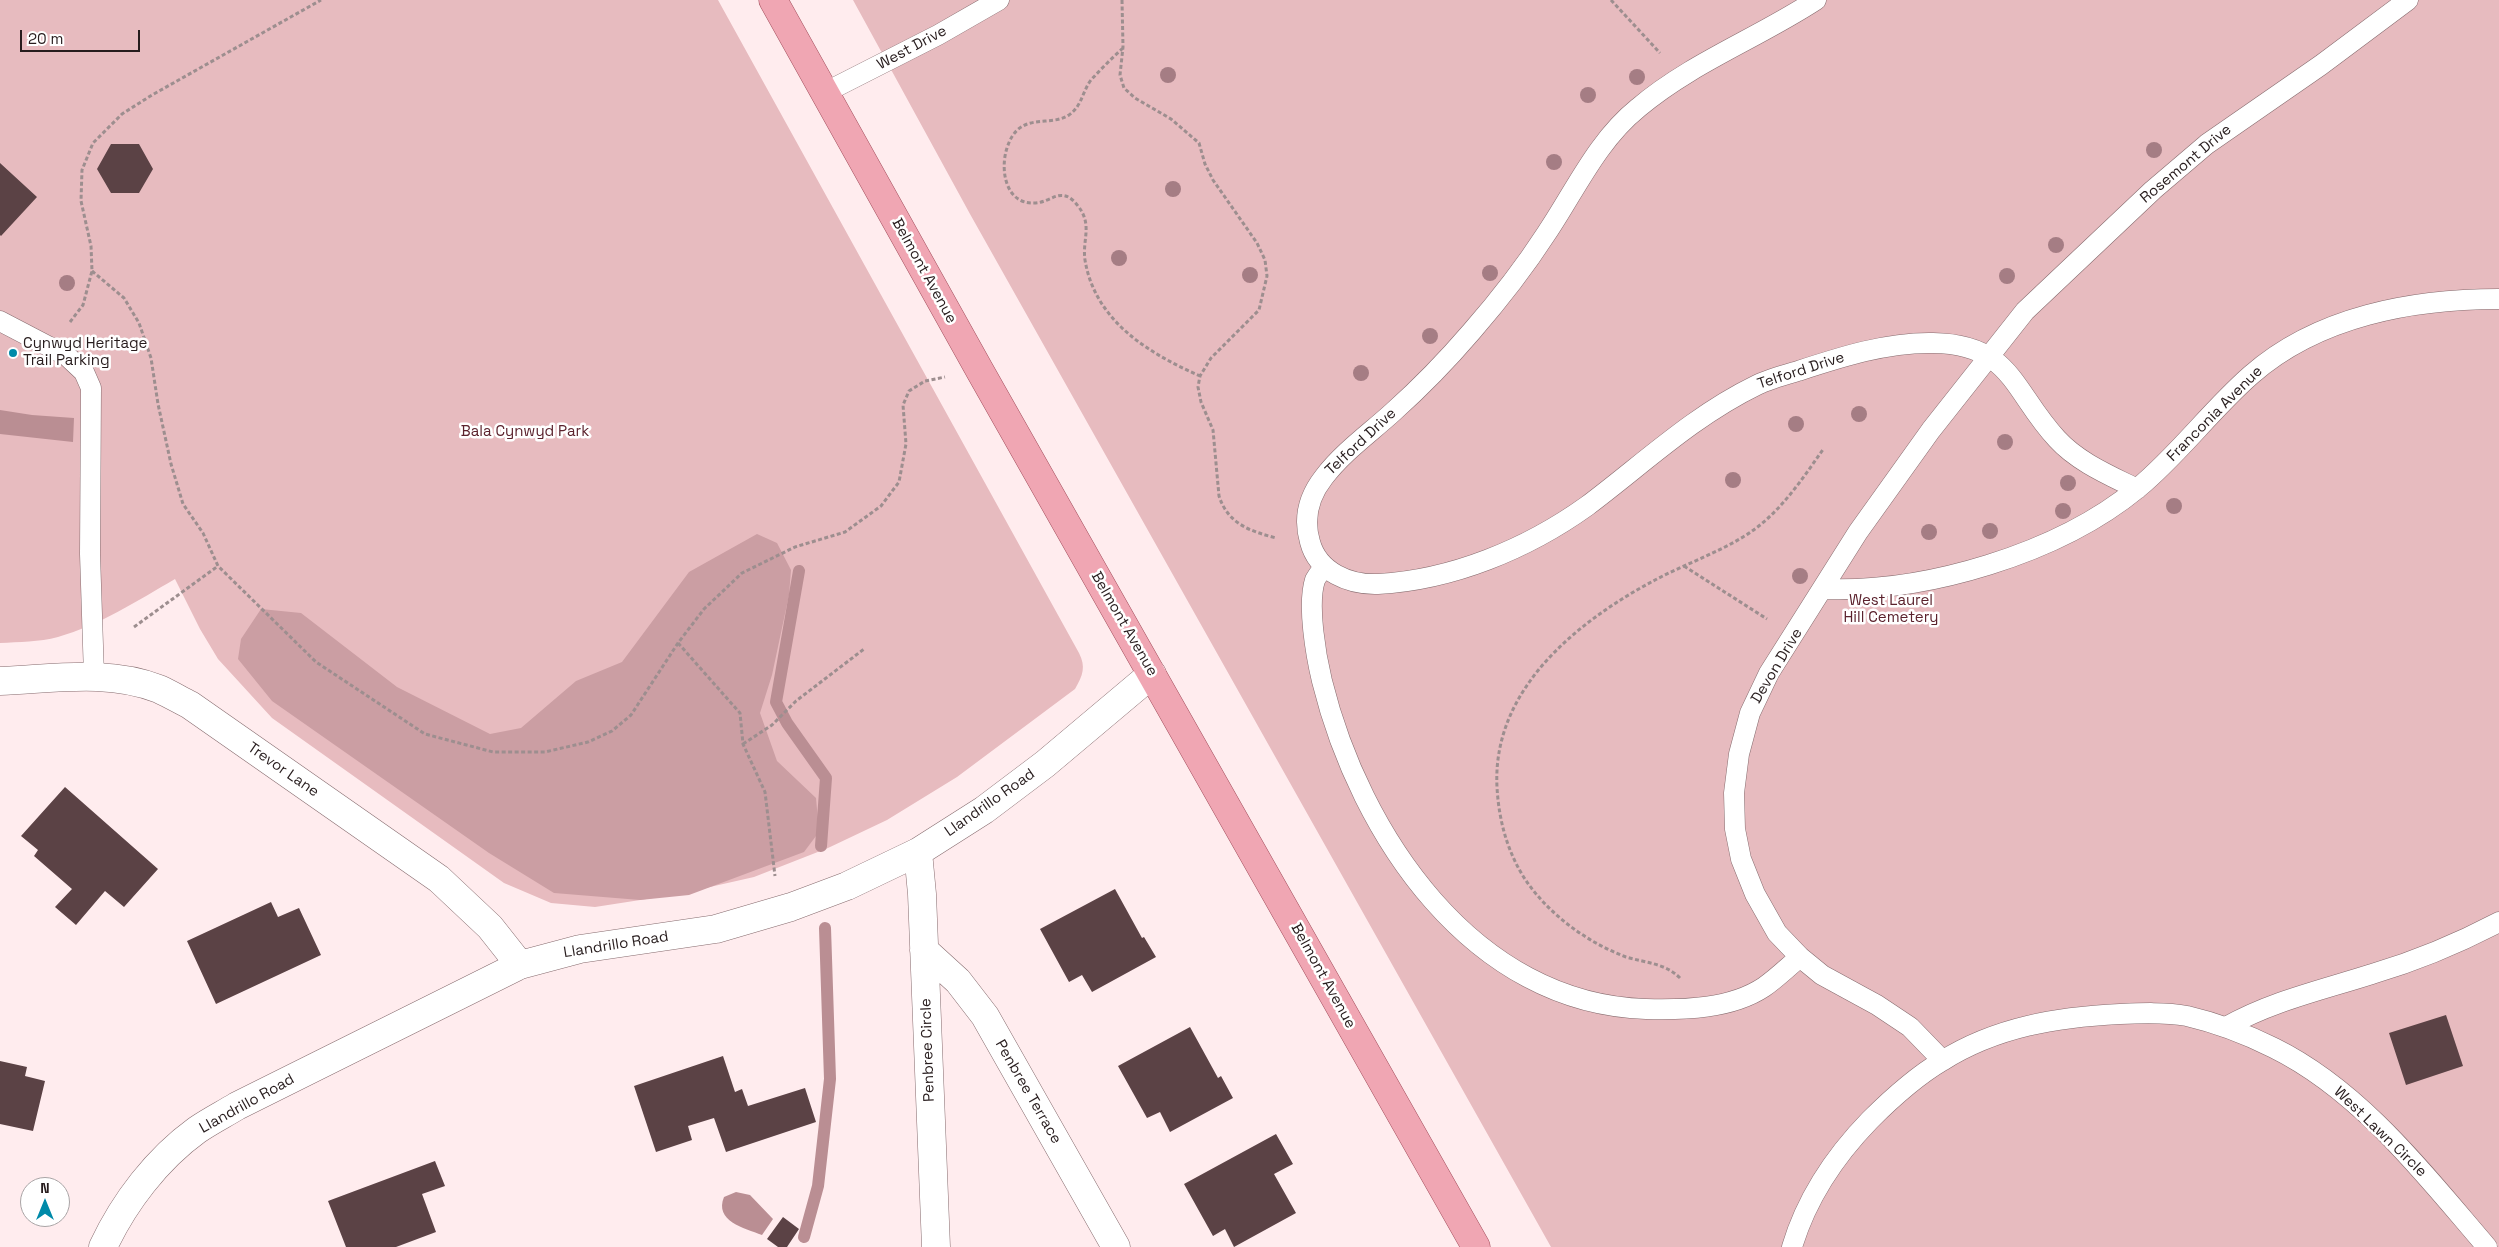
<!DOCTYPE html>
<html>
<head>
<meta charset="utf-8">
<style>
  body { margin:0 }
  #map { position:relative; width:2499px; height:1247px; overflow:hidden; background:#ffecee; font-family:"Space Grotesk",sans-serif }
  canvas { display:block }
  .north { position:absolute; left:20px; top:1177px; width:50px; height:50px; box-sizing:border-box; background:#fff; border:1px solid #a9a4a5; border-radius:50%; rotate:0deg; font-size:14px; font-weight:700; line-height:20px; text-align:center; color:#271c1d }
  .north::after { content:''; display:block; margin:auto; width:18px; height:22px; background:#008aa9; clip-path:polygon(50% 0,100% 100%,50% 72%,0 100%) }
  .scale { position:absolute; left:20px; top:30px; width:120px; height:22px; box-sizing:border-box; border:2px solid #271c1d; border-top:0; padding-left:6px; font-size:15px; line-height:18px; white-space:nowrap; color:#271c1d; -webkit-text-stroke:4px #fff; paint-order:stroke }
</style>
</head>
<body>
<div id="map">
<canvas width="2499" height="1247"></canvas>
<div class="north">N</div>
<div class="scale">20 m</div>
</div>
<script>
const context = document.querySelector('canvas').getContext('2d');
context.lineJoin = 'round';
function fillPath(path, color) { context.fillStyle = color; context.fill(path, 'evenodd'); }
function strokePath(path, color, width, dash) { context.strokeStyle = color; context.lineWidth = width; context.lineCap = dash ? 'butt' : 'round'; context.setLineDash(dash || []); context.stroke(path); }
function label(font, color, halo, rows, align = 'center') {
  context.font = font + ' "Space Grotesk",sans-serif'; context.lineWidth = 5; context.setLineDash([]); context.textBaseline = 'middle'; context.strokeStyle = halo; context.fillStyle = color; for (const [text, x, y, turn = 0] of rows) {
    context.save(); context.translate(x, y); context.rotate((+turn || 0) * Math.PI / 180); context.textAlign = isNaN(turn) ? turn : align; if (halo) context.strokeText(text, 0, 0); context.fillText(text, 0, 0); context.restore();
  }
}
const green = new Path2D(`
  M0,0H718L1079,653C1086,667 1083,675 1075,689L957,777L887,820L828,848L754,877L679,894L595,907L551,903L504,883L272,718L218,659L200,629L175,579C137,601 100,625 58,637C39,642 19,642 0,643Z
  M853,0H2499V1247H1551L970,214Z`);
const forest = new Path2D(`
  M757,534L777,543L791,570L789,595L772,675L760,713L777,761L816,798L819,832L804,852L689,895L640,900L554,893L489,853L272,701L238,659L241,639L261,609L301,613L397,687L490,734L521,728L576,681L622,662L689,572Z`);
const water = new Path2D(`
  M0,410L32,415L74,418L73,442L0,434Z
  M736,1192L750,1195L773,1219L762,1235C744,1228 714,1221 724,1197Z`);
const stream = new Path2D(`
  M799,571L776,702L787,723L826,778L821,846
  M804,1237L818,1186L830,1079L825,928`);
const building = new Path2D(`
  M111,144H139L153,169L139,193H111L97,169Z
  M0,163L37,197L1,236L0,235Z
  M65,787L158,869L124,907L105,891L76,925L55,907L72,889L34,856L38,850L21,836Z
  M1115,889L1142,938L1144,937L1156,957L1092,992L1082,975L1069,982L1040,929Z
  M271,902L278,917L299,908L321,955L216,1004L187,941Z
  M2446,1015L2463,1066L2406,1085L2389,1033Z
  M1190,1027L1218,1078L1221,1076L1233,1098L1170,1132L1160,1112L1147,1118L1118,1066Z
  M723,1056L735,1092L742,1089L748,1106L805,1088L816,1122L726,1152L714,1118L688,1126L692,1140L656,1152L634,1086Z
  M0,1061L27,1067L25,1076L45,1081L33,1131L0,1124Z
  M1276,1134L1293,1164L1274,1174L1296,1213L1234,1247L1225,1229L1213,1236L1184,1184Z
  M435,1161L445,1186L422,1194L436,1232L396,1247H346L328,1201Z
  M783,1217L799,1229L787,1247H778L767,1239Z`);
const path = new Path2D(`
  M1122,0L1123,47L1120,75L1124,88L1135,98L1171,119L1199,143L1205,164L1213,180L1257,243L1265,260L1267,276L1259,310L1211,358L1200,376L1198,387L1201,402L1213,430L1219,496C1228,524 1250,531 1276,538
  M1611,0L1660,53
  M1123,48C1112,58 1101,69 1091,80C1082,92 1082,106 1069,115C1049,128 1019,110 1007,148C1000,169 1005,204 1034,203C1052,203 1061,184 1078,206C1093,225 1082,240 1085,260C1095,321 1148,353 1200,376
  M92,271L124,298L139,323L151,358L158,404L171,464L183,504L203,533L218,566L316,662L425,734L493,752H545L588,742L612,731L631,715L678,643L704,609L742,573L795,547L845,532L881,506L899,482L906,444L903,405L909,391L925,381L945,377
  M70,322L83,305L92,271L91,246L81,201L82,170L93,143L122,114L152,95L321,0
  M1684,566L1767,619
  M134,627L218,566
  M678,643L740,713L743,744L765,792L775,876
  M743,744L772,725L796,701L864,649
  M1680,978C1665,963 1646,963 1626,957C1592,944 1561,923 1537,895C1511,865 1499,826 1497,787C1492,690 1576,622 1655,580C1683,565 1715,554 1743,537C1778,516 1801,481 1824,448`);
const lane = new Path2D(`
  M1816,0C1758,38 1691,63 1638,108C1597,141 1575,191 1546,234C1524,268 1499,300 1472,331C1448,359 1421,387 1393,412C1370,433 1343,452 1324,477C1309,496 1303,518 1310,542C1318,572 1349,585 1378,584C1452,580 1527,549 1587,506C1643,464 1693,416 1757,385C1769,379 1784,375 1798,371C1841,357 1887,342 1933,343C2012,344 2013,392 2057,439C2078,462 2109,475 2137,489
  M824,93L938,35L999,0
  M0,321L67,356L84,372L91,388L90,554L94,676
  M1324,567C1321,571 1317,576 1315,580C1307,605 1316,656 1322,681C1360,835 1473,1004 1646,1009C1684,1010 1731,1009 1764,987C1777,978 1788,967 1800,957
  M1823,589C1925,593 2058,554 2138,488C2179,454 2211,410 2251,375C2318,316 2413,299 2499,299
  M2226,1027C2272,1001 2322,990 2372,974C2416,961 2459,943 2499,922
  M1942,1060L1910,1027L1877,1005L1822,975L1800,957L1777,933L1755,894L1741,859L1735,829L1734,793L1739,754L1750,713L1769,673L1858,532L1931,430L2025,311L2153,190L2207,144L2321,65L2408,0
  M1792,1247C1807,1197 1834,1157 1870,1120C1892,1098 1915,1077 1942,1061C1996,1027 2057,1017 2120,1014C2142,1013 2166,1012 2187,1016C2217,1023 2246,1034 2274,1048C2361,1091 2425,1175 2487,1247`);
const street = new Path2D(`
  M0,681C53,679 108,669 159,689C170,694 180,700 190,705L439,879L490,927L520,965
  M918,852L922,894L936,1247
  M924,950L958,981L985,1016L1116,1247
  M103,1247C124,1202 157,1159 197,1130C210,1121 224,1114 237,1106L520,965L580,949L716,929L791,907L847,886L918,852L984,810L1045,764L1152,674`);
const primary = new Path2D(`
  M773,0L980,371L1476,1247`);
const trees = [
  [1168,75],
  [1637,77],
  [1588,95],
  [2154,150],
  [1554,162],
  [1173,189],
  [2056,245],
  [1119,258],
  [1490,273],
  [1250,275],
  [2007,276],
  [67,283],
  [1430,336],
  [1361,373],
  [1859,414],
  [1796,424],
  [2005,442],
  [1733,480],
  [2068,483],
  [2174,506],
  [2063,511],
  [1990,531],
  [1929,532],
  [1800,576]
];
const markers = [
  [13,353,5,"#008aa9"]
];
const streetNames = [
  ["West Drive",912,48,-28],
  ["Rosemont Drive",2186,164,-40],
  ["Belmont Avenue",924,271,61],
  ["Telford Drive",1801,371,-18],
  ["Franconia Avenue",2215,414,-45],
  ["Telford Drive",1361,442,-43],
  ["Belmont Avenue",1124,624,60],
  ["Devon Drive",1777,666,-59],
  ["Trevor Lane",283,770,35],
  ["Llandrillo Road",990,803,-35],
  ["Llandrillo Road",616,945,-9],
  ["Belmont Avenue",1323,976,61],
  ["Penbree Circle",928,1050,-92],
  ["Penbree Terrace",1028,1092,60],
  ["Llandrillo Road",247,1104,-29],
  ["West Lawn Circle",2380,1132,44]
];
const poiNames = [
  ["Cynwyd Heritage",23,344],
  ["Trail Parking",23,361]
];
const parkNames = [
  ["Bala Cynwyd Park",525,432],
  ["West Laurel",1891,601],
  ["Hill Cemetery",1891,618]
];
fillPath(green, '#e7bbbf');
fillPath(forest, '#cb9ea3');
fillPath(water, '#ba8e93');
strokePath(stream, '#ba8e93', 12);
fillPath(building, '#5b4245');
strokePath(lane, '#866b6e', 21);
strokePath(street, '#866b6e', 29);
strokePath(primary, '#a34f5d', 29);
strokePath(path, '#9d8e8f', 3, [4, 2.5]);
strokePath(lane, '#fff', 20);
strokePath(street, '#fff', 28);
strokePath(primary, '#f0a6b3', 28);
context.fillStyle = '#a57d84';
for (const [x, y] of trees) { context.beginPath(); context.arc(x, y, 8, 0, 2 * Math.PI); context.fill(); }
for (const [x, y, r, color] of markers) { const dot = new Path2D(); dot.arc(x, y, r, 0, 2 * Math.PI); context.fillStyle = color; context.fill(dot); strokePath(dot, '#fff', 2); }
label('15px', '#271c1d', '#fff', streetNames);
label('15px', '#271c1d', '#fff', poiNames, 'left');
label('15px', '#5b222d', '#fff', parkNames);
</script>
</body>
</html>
